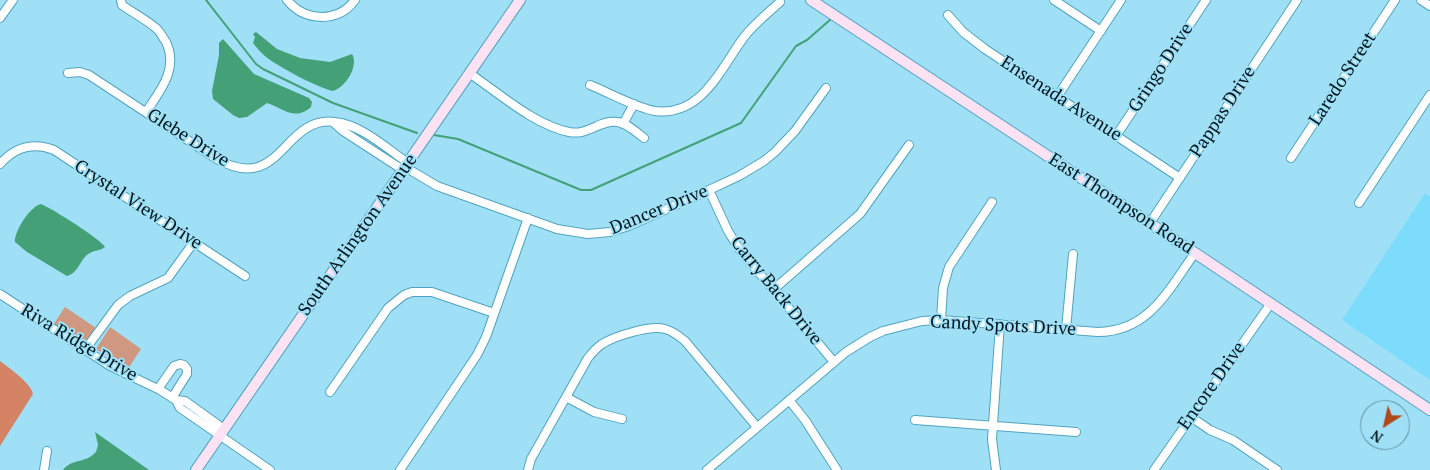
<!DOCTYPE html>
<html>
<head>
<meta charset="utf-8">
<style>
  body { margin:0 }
  #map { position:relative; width:1430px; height:470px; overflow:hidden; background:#a0e0f7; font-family:"PT Serif",serif }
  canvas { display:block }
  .north { position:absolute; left:1360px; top:400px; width:50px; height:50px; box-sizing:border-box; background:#a0e0f7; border:1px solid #608fa0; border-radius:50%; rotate:215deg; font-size:14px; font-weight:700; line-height:20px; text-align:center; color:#00161e }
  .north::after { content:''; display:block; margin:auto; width:18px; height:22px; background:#ae491a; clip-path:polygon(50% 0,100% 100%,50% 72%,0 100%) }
</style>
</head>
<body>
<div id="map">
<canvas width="1430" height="470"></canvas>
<div class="north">N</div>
</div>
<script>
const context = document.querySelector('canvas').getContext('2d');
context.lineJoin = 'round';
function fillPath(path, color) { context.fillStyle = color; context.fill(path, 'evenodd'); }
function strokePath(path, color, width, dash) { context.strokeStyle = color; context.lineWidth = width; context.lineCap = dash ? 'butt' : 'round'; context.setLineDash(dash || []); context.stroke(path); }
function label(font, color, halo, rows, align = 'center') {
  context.font = font + ' "PT Serif",serif'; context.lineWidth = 4; context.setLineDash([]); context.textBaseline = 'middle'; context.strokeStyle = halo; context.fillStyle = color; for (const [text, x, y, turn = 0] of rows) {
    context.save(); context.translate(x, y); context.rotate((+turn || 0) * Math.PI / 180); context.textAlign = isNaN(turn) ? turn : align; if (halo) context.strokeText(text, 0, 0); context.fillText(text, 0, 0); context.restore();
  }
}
const built = new Path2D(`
  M1425,193L1430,197V380L1342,320Z`);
const green = new Path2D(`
  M65,307L99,330L85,350L51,328Z
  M110,327L141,349L128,369L96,349Z`);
const forest = new Path2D(`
  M0,361C9,368 31,383 33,394L0,446Z`);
const water = new Path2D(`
  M256,32L277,49L300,58L330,62L352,54C359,66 346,87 333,91C318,88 279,67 266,57C261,53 257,48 253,43L255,37L253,34Z
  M223,39L254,74L309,98L312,102L311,107C295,121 284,109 267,103L247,117L239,118L233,115L213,99L212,91L219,55V43Z
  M41,204C53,209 99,238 105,247C100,251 95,250 90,253C80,258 79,273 67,276L27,252L15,242C14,232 30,206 41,204Z
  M95,432L149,470H63C72,458 85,464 96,452L98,445Z`);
const stream = new Path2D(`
  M206,0L256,64L263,69L333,103L417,133
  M434,135L458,139L581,190H591L741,123L796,46L807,40L831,19`);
const street = new Path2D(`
  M121,0L122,5C133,13 147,20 157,29C161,33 163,38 166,42C179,69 160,91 146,112
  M287,0C305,22 338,23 355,0
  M1054,0L1101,31
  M1421,0L1430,6
  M948,15L963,32L985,49L1180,178
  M0,18L13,0
  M68,73L80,72L89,75L215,158C282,197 282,115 335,122C362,125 386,148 408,163
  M469,73C499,93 534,125 569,132C588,136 601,119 617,122C627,123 636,132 644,138
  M590,85C608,92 636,108 655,111C702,117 721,68 744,37C754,24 768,13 780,2
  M1057,97L1121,0
  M334,123L343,131L403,170
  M623,124L634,104
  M1116,136L1206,0
  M1291,158L1395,0
  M0,164C15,147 33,142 54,150L245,276
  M405,167L437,186L557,229L588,234L610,232L629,226L709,190L739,176L764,161L775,152L795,131L826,88
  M709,190L728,231L739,249L834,362
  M1359,203L1430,95
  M1150,223L1297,0
  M773,290L860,214L909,145
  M0,294L110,366L160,390L176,400L185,401L224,429
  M941,320L943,288L949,267L992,202
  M1066,329L1073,254
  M85,350L118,305L130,296L168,278L194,242
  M158,389L174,366L180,364L184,365L187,369V374L172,398
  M330,392L388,308L404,295L412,292H432L494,313
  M566,397L594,412L622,419
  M176,400L180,408L270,470
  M789,400L805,420L837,470
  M1191,417L1210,430L1233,440L1277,470
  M915,420L1076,432
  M44,470L47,451
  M400,470L477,355L486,337L528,218
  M528,470L531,459L588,358C592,353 596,348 602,344C615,336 650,325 665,329C673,331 679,336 685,341L757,427
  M707,470L846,352L870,337L883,331L922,321L941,320L1098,332C1150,331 1168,290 1195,253
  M996,470L992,439L1000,324
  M1154,470L1271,303`);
const secondary = new Path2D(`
  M811,0L1195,253L1430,410
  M196,470L520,0`);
const streetNames = [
  ["Gringo Drive",1161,68,-57],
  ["Laredo Street",1343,79,-57],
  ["Ensenada Avenue",1061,99,33],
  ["Pappas Drive",1223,112,-57],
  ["Glebe Drive",188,138,32],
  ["East Thompson Road",1121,204,33],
  ["Crystal View Drive",138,205,33],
  ["Dancer Drive",659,210,-22],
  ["South Arlington Avenue",358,235,-55],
  ["Carry Back Drive",776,291,51],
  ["Candy Spots Drive",1003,326,3],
  ["Riva Ridge Drive",79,343,31],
  ["Encore Drive",1212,386,-55]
];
fillPath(built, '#7ddcfc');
fillPath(green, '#d09781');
fillPath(forest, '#d48465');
fillPath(water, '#43a077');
strokePath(stream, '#43a077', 2);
strokePath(street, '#50a4bf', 10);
strokePath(secondary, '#50a4bf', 12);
strokePath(street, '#fff', 8);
strokePath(secondary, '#fde2f3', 10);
label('18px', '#00161e', '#a0e0f7', streetNames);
</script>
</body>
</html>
